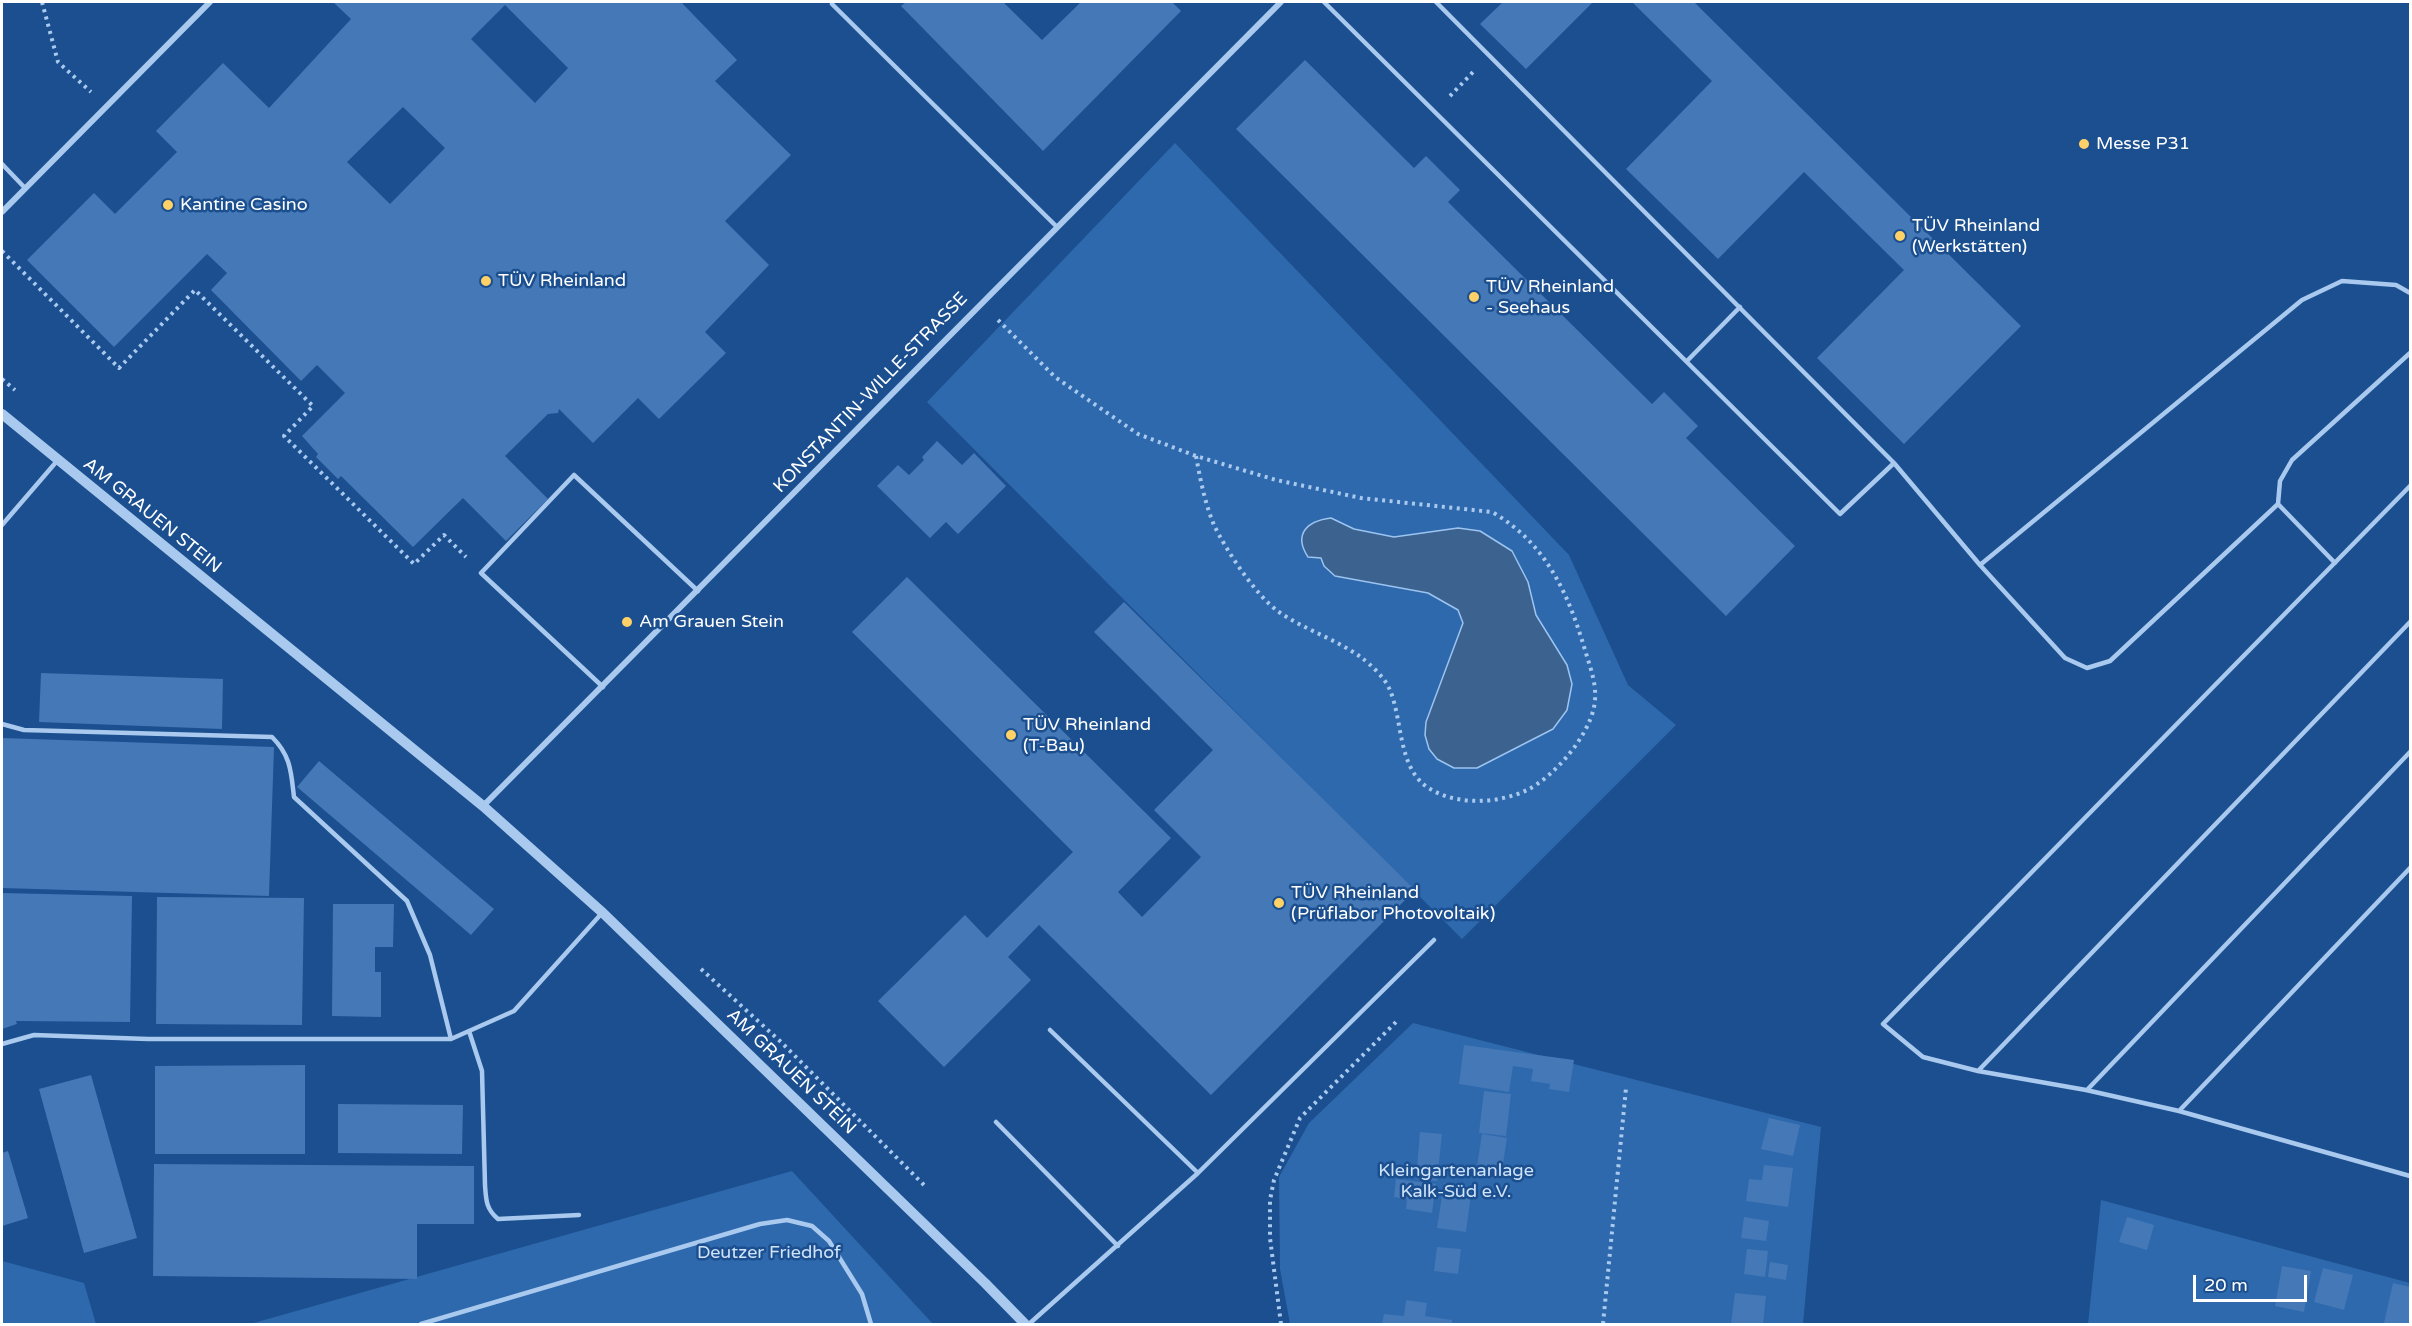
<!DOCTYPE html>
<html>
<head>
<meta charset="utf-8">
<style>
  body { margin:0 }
  #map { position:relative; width:2412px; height:1326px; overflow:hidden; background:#1b4f8f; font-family:"Varela Round",sans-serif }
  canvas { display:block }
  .frame { position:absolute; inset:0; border:3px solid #fff; pointer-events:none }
  .scale { position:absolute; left:2193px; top:1275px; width:114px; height:27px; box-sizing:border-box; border:3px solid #fff; border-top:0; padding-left:8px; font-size:18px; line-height:21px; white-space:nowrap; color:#fff; -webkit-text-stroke:4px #1b4f8f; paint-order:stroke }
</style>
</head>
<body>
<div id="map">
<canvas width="2412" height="1326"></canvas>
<div class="frame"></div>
<div class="scale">20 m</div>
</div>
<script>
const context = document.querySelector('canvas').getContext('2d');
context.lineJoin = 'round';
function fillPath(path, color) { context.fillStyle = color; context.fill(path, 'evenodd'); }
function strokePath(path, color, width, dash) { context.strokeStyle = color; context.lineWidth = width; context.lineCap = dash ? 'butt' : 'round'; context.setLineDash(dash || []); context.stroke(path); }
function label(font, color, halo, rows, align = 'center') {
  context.font = font + ' "Varela Round",sans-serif'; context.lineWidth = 5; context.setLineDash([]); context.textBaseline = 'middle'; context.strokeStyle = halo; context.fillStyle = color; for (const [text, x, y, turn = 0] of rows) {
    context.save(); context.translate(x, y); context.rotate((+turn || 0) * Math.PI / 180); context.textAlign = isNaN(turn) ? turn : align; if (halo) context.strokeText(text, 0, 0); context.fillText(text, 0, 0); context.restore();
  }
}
const green = new Path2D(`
  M1175,143L1569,555L1628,685L1676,725L1462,939L927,402Z
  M1413,1023L1821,1127L1803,1324H1290L1280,1269L1279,1177L1309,1123Z
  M792,1171L933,1324H250Z
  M2101,1200L2410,1283V1324H2088Z
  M2,1261L84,1283L96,1324H2Z`);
const water = new Path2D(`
  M1331,518L1354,529L1394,537L1458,528L1480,531L1512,551L1528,582L1536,615L1567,665L1572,684L1567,710L1553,729L1477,768H1454L1437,759L1429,749L1425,735L1426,722L1463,623L1458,610L1428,593L1335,576L1324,566L1321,558L1308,557C1293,534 1307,521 1331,518Z`);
const building = new Path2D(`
  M333,2H681L737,60L715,81L791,155L725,221L769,265L705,332L726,353L659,419L638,398L593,443L559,409L558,413L548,414L505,456L548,499L506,541L463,498L413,547L341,476L338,479L316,457L318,454L302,436L345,393L317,365L301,381L211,290L227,273L207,254L114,347L27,260L94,193L115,214L177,152L156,131L223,63L269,108L351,19ZM505,5L568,68L535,103L471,39ZM403,107L445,148L390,204L347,162Z
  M906,2H1003L1042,40L1081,2H1175L1173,3L1181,11L1043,151L901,6Z
  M1503,2H1593L1526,69L1480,24Z
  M1632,2H1694L2021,326L1904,444L1817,358L1904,270L1804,172L1718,259L1626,169L1712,81Z
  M1305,60L1414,168L1426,156L1460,190L1448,202L1652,404L1664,392L1698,426L1686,438L1795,546L1726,616L1236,129Z
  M937,441L962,465L974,453L1006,486L958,534L946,522L930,538L877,486L898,465L909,475L924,460L922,457Z
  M907,577L1171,838L1118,892L1142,917L1201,857L1154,810L1213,750L1094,632L1124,602L1415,890L1211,1095L1039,925L1008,957L1031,980L944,1067L878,1001L965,915L987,938L1073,852L852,632Z
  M41,673L223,679L222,729L39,722Z
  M2,738L274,747L269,896L2,888Z
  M319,761L494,909L471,935L297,787Z
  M2,893L132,896L130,1022L16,1021L17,1024L2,1029Z
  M157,897L304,898L302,1025L156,1024Z
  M333,904H394L393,947H375V972H381V1017L332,1016Z
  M1464,1045L1574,1060L1569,1092L1549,1089L1550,1084L1531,1081L1533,1069L1513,1066L1509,1092L1459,1084Z
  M305,1065V1154H155V1066Z
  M91,1075L137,1238L84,1253L39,1089Z
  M1484,1091L1511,1094L1506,1136L1479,1133Z
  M338,1104L463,1105L462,1154L338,1153Z
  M1769,1118L1800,1125L1793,1156L1761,1149Z
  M1420,1132L1442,1134L1437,1181L1416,1179Z
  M1482,1134L1507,1138L1502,1170L1477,1166Z
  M8,1151L28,1218L2,1226V1153Z
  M154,1164L474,1166V1224H417V1279L153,1276Z
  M1764,1165L1793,1168L1788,1207L1746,1201L1749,1179L1762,1180Z
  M1396,1179L1436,1184L1432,1213L1406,1209L1407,1199L1394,1197Z
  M1444,1183L1472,1187L1466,1232L1437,1228Z
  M1744,1217L1769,1221L1766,1241L1741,1238Z
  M2127,1217L2154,1225L2147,1250L2119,1242Z
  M1437,1247L1461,1249L1458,1274L1434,1271Z
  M1747,1249L1768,1251L1765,1277L1744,1274Z
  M1770,1262L1788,1265L1786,1280L1768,1277Z
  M2282,1266L2311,1271L2304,1312L2275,1306Z
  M2323,1268L2353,1275L2344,1310L2314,1302Z
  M2393,1283L2410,1287V1324L2384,1323Z
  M1735,1293L1766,1296L1763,1324H1731Z
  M1406,1300L1427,1303L1425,1316L1452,1320V1324H1382L1384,1314L1404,1316Z`);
const path = new Path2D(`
  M42,2L58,62L91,92
  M1450,96L1474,71
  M2,251L119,368L195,290L313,406L284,436L414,564L444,535L466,557
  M998,320L1055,377L1138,434L1196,456L1276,480L1361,498L1492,512C1546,543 1568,593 1585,650C1591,670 1598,687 1594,707C1588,737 1554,777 1527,790C1498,804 1455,806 1427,787C1397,766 1403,718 1389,688C1385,678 1370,664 1362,658C1336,639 1305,630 1279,612C1256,596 1226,550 1214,525C1205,504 1200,478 1196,456
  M2,379L15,390
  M701,969L781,1042L926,1187
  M1281,1324L1270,1238V1200L1274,1180L1300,1118L1397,1021
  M1603,1324L1626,1088`);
const service = new Path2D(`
  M1324,2L1840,514L1894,463
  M1436,2L1894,463L1980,565L2065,658L2087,668L2110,661L2278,504L2280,481L2292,460L2410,353
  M832,4L1057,227
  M2,164L25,188
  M1687,361L1740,307
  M2410,486L1883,1024L1923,1057L1978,1071L2086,1090L2179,1111L2410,1176
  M2278,504L2335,563
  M2,525L57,461
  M1980,565L2302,300L2342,281L2396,285L2410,293
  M603,687L481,573L574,475L698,591
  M2,724L24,730L272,737C291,756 291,772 294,797L407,901L430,955L451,1039
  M1050,1030L1198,1173
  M469,1031L482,1071L485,1185C486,1200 486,1209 498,1219L579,1215
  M2,1044L34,1035L148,1039H451L514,1011L602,913
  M1978,1071L2410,622
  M2087,1090L2410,752
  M2179,1111L2410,868
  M996,1122L1118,1246
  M421,1324L760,1224L787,1220L812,1226L829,1241L862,1294L871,1324
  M1029,1324L1198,1173L1434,940`);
const minor = new Path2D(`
  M2,212L210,2
  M483,806L1281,2`);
const tertiary = new Path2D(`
  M2,414L483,806L603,913L985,1283L1025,1324`);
const markers = [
  [2084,144,6,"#ffd166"],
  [168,205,6,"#ffd166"],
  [1900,236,6,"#ffd166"],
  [486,281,6,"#ffd166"],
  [1474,297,6,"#ffd166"],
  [627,622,6,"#ffd166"],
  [1011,735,6,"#ffd166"],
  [1279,903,6,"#ffd166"]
];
const poiNames = [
  ["Messe P31",2096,144],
  ["Kantine Casino",180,205],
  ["TÜV Rheinland",1912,226],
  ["(Werkstätten)",1912,247],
  ["TÜV Rheinland",498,281],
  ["TÜV Rheinland",1486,287],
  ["- Seehaus",1486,308],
  ["Am Grauen Stein",639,622],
  ["TÜV Rheinland",1023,725],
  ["(T-Bau)",1023,746],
  ["TÜV Rheinland",1291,893],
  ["(Prüflabor Photovoltaik)",1291,914]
];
const streetNames = [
  ["KONSTANTIN-WILLE-STRASSE",871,393,-46],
  ["AM GRAUEN STEIN",152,516,39],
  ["AM GRAUEN STEIN",791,1072,44]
];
const parkNames = [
  ["Kleingartenanlage",1456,1171],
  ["Kalk-Süd e.V.",1456,1192],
  ["Deutzer Friedhof",769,1253]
];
fillPath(green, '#2e69ad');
fillPath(water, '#3c6290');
strokePath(water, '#9cc4f0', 1.5);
fillPath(building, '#4478b7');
strokePath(path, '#a9c9ee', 4, [3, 4.5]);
strokePath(service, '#a9c9ee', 4.5);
strokePath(minor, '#a9c9ee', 6);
strokePath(tertiary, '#a9c9ee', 10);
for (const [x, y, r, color] of markers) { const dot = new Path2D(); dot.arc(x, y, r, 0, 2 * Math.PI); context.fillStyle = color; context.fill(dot); strokePath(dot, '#1b4f8f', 2); }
label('18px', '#fff', '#1b4f8f', poiNames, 'left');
label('18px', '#fff', '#1b4f8f', streetNames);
label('18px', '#cfe3fa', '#1b4f8f', parkNames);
</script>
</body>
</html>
